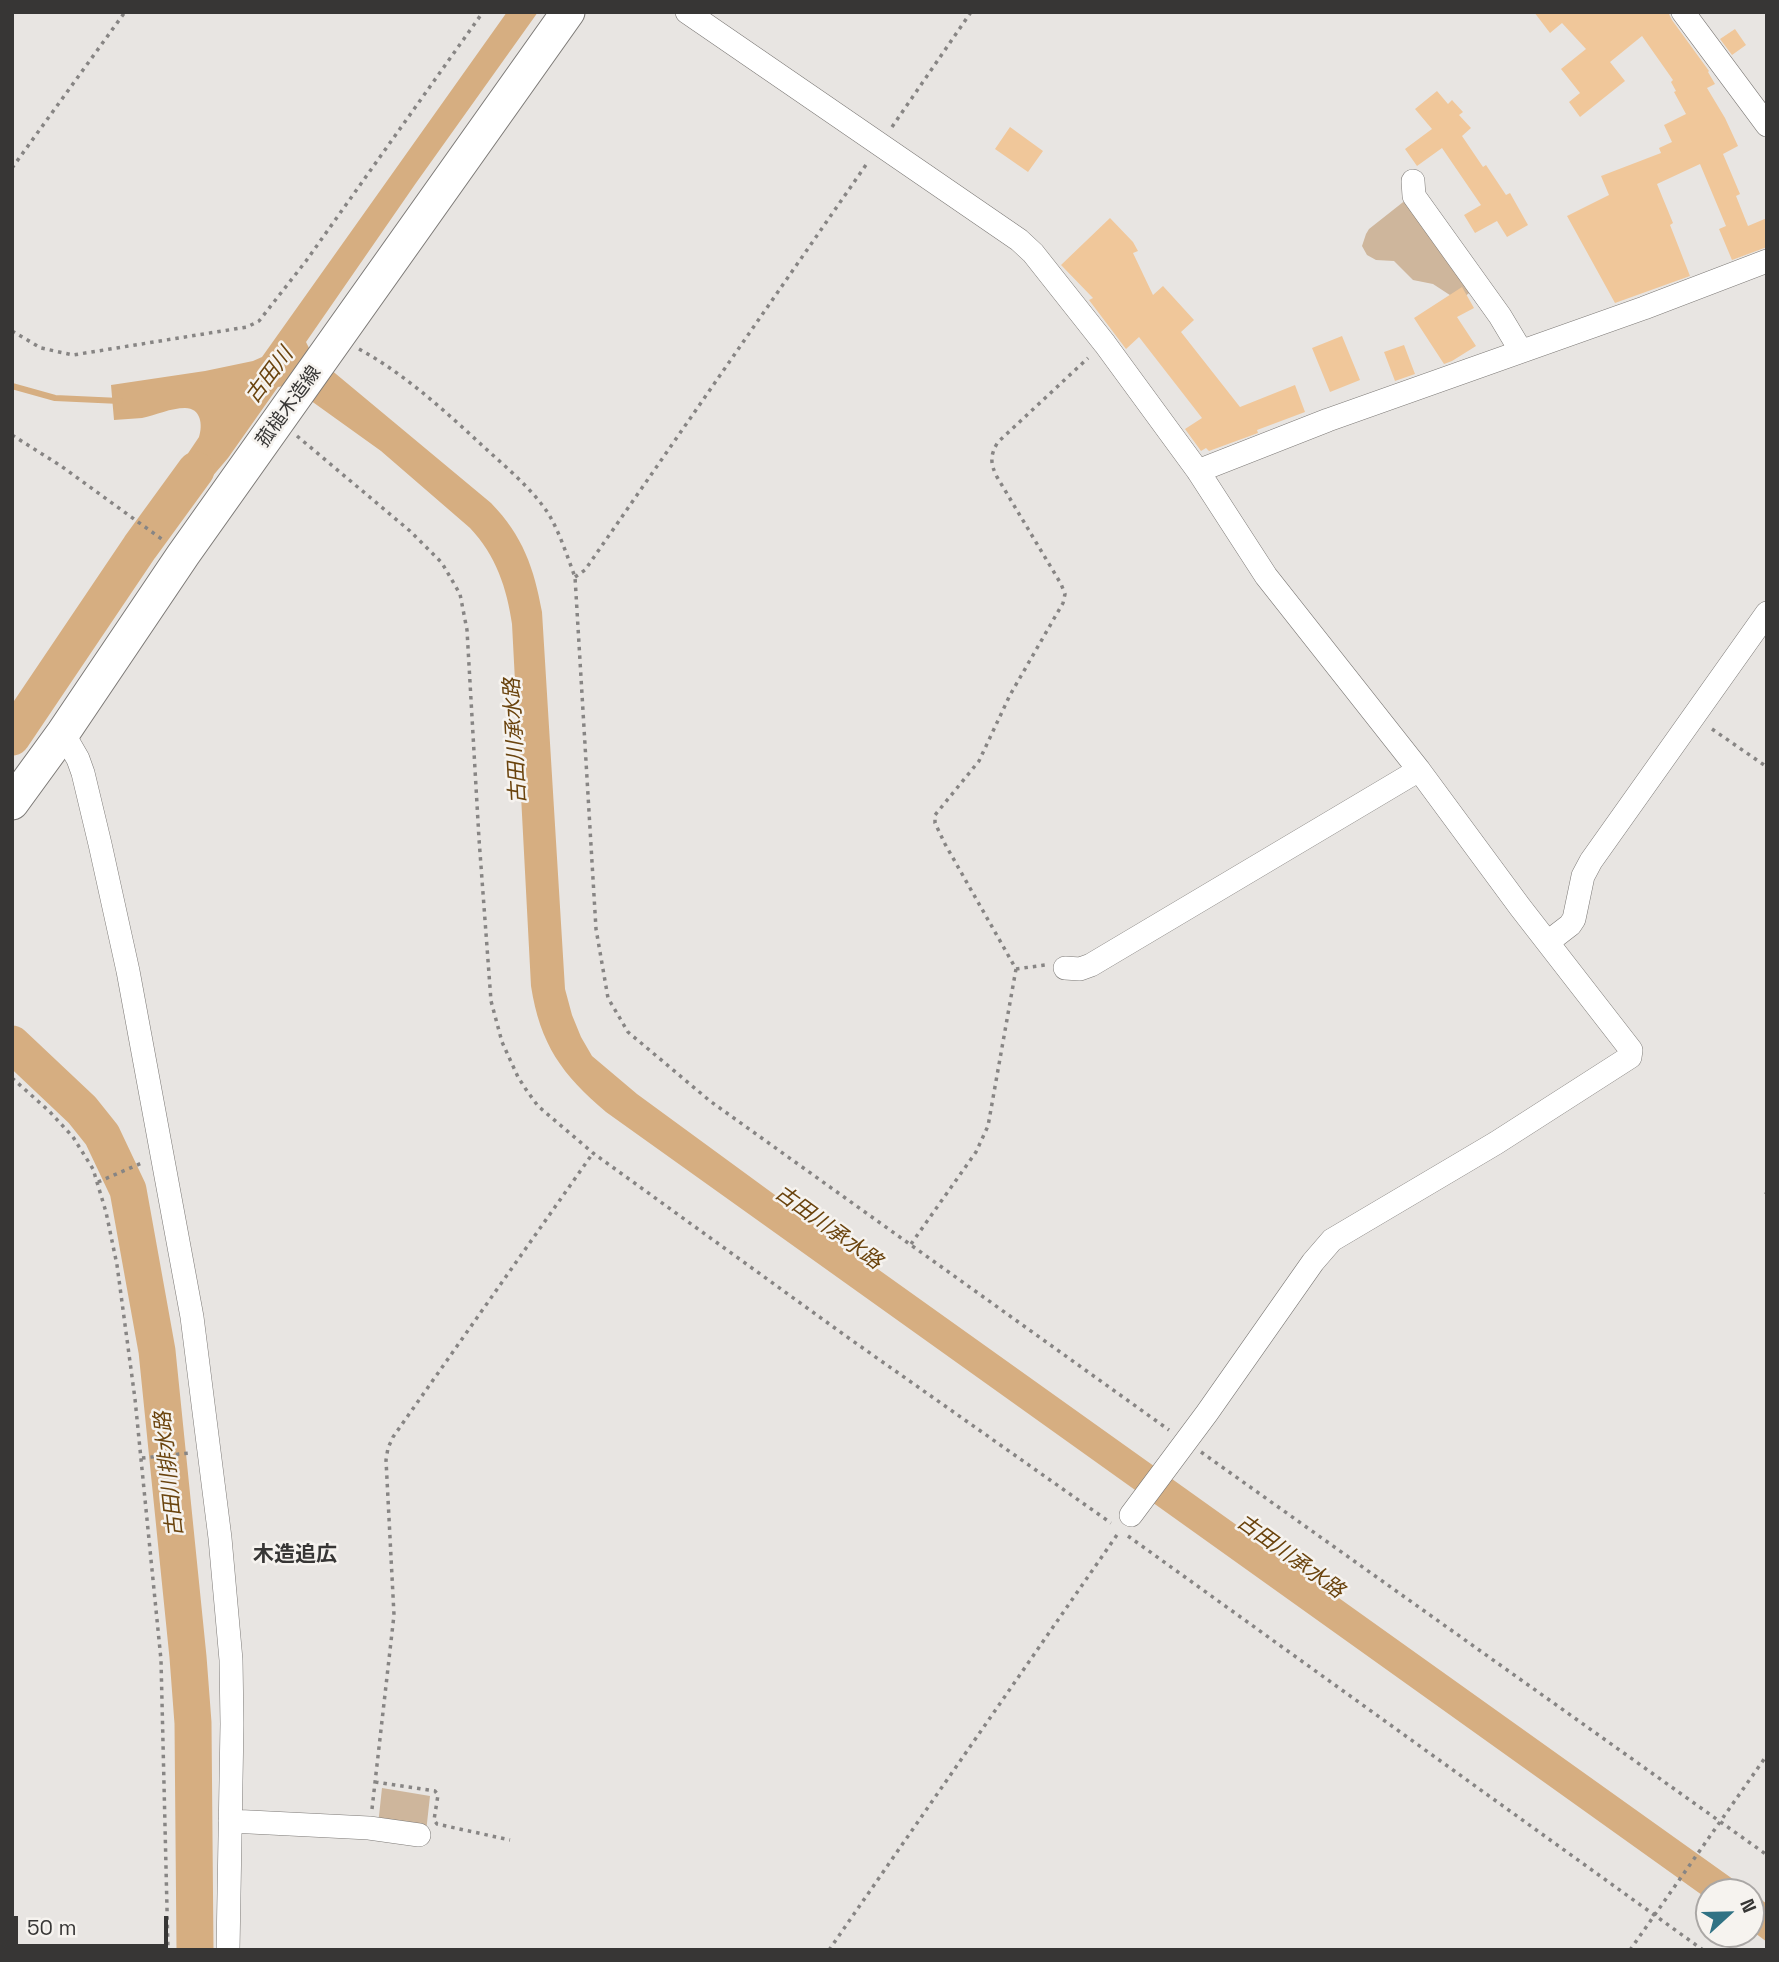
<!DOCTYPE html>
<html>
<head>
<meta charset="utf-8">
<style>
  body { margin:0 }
  #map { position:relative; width:1779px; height:1962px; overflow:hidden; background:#e8e5e2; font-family:"Space Grotesk",sans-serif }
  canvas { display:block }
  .frame { position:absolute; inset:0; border:14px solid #373635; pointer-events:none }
  .north { position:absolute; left:1695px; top:1878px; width:70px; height:70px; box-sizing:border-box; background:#f6f3ef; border:2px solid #aaa7a5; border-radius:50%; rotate:68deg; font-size:19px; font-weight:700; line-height:28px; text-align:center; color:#373635 }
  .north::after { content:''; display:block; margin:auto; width:24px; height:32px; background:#307284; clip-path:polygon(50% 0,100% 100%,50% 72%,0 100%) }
  .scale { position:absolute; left:14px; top:1916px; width:154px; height:32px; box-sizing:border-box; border:4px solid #373635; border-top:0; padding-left:9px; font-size:21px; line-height:24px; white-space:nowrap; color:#373635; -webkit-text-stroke:5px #f6f3ef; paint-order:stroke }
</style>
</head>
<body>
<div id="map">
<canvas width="1779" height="1962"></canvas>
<div class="frame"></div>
<div class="north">N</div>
<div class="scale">50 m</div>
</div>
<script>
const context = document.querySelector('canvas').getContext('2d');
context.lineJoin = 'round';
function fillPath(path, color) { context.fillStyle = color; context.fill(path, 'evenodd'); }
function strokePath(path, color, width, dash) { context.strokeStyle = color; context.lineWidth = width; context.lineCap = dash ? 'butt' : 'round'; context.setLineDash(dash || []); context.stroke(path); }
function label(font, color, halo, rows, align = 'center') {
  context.font = font + ' "Space Grotesk","Noto Sans JP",sans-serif'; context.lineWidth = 5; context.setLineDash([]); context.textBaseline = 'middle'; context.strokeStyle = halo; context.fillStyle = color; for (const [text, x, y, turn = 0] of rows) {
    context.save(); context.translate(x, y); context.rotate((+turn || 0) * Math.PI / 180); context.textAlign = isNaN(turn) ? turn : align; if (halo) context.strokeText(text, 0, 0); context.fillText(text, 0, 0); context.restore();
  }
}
const green = new Path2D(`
  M1407,199L1473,290L1459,301L1433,284L1413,280L1394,261L1376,260L1367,255L1362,246L1366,234L1369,229Z
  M382,1788L430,1796L426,1832L378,1825Z`);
const water = new Path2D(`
  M507,12H538L416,183L306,342L312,354L491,503C523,536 534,568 542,612L565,989L572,1015L581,1037L592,1056L637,1094L816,1225L1751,1892H1709V1900L606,1112C562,1075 540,1044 531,986L512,624C507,589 496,555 470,528L381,451L289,385L278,387L228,458L211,478L186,500L175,517L156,501L199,437C203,425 201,408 185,408C171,408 156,415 142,418C133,419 123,419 114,420L111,385L205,371L253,361L262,357Z
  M1751,1892L1767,1904V1942L1751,1930Z`);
const stream = new Path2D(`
  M12,386L55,398L120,401`);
const river = new Path2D(`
  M12,737L140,547L196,470
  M12,1044L82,1110L102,1135L128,1190L157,1351L188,1657L193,1723L195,1950`);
const building = new Path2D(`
  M1534,12H1668L1672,20L1709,71L1708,72L1715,84L1707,88L1725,118L1738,146L1723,154L1740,194L1736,196L1748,226L1767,218V247L1732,260L1719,229L1726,226L1700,164L1657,184L1673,223L1670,225L1690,276L1615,303L1567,216L1609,195L1601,176L1661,153L1659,148L1672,142L1664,125L1686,114L1674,92L1676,91L1671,82L1673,80L1642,36L1610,62L1625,81L1580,117L1569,102L1580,93L1561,69L1586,49L1562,23L1550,33Z
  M1735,29L1746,45L1732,55L1720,39Z
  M1437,91L1448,104L1452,100L1463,112L1459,115L1471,128L1462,136L1483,167L1486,165L1506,195L1510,193L1528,225L1507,237L1497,221L1475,233L1464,215L1481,205L1442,148L1417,166L1405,149L1432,129L1415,109Z
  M1010,127L1043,151L1028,172L995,149Z
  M1110,218L1133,242L1138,251L1133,253L1153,295L1163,286L1194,320L1181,332L1240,407L1295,385L1305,412L1257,430L1258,433L1209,451L1206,448L1201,451L1185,429L1202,418L1139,337L1126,349L1089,300L1093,298L1061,265Z
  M1462,287L1474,308L1457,317L1476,346L1452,361L1444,364L1414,318Z
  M1342,336L1360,380L1330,392L1312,348Z
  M1404,345L1415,374L1395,381L1384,352Z`);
const path = new Path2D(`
  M892,127L971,12
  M12,168L125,12
  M12,331L41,348L73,355L247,327L259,321L306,261L483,12
  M359,349C405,374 446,412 485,448C507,468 531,488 548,513C560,533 567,556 575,577L596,929L608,998L628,1032L710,1101L1169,1430
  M12,435L61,466L163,540
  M297,436L410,531L442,563L460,594L467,630L479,839L491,1001L502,1042L518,1077L527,1091L538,1106L593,1153L850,1339L1111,1523
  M575,577L585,570L868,162
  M1712,729L1767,767
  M1016,969L1045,965
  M12,1078L49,1111L73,1137L93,1169L106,1212L117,1265L135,1399L161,1660L168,1950
  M98,1182L144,1162
  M1765,1192L1767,1193
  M911,1244L976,1152L988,1126L1016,969L945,844L935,823V815L979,761L1010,695L1063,603L1065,594L1061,584L997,477C990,463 990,455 998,442L1088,358
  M1201,1452L1767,1855
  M142,1458L190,1453
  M1128,1536L1703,1950
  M375,1782L435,1791L438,1795L434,1820L437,1824L510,1840
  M372,1809L394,1615L386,1460L388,1448L393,1437L593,1153
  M829,1950L1119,1532
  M1630,1950L1767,1755`);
const street = new Path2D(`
  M687,12L1019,240L1033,253L1105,344L1198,471L1266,576L1419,770L1520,907L1631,1050L1630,1057L1496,1143L1332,1240L1313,1262L1207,1413L1131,1515
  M1683,12L1767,125
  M1413,181L1414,196L1500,316L1521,351
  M1198,471L1328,420L1644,308L1767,261
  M63,733L78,759L83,773L100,844L128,971L192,1317L220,1538L231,1660L232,1724L228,1950
  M1548,942L1570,925L1574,919L1583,876L1591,861L1767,613
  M1065,968L1080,969L1091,965L1419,770
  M230,1821L369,1828L419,1835`);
const secondary = new Path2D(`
  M12,803L63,733L183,555L568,12`);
const streetNames = [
  ["菰槌木造線",289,407,-54]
];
const waterNames = [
  ["古田川",270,376,-53],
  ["古田川承水路",516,741,-93],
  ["古田川承水路",828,1228,36],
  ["古田川排水路",170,1474,-96],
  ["古田川承水路",1290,1557,36]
];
const neighbourhoodNames = [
  ["木造追広",295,1555]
];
fillPath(green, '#ceb69c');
fillPath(water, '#d6ae81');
strokePath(stream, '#d6ae81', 6);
strokePath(river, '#d6ae81', 37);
fillPath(building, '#f0c79a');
strokePath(street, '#7c7976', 24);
strokePath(secondary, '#7c7976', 35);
strokePath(path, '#878584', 3.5, [3.5, 5]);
strokePath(street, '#fff', 23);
strokePath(secondary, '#fff', 33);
label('19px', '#373635', '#f6f3ef', streetNames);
label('italic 21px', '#6a430d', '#f6f3ef', waterNames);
label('bold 21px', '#373635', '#f6f3ef', neighbourhoodNames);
</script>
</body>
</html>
